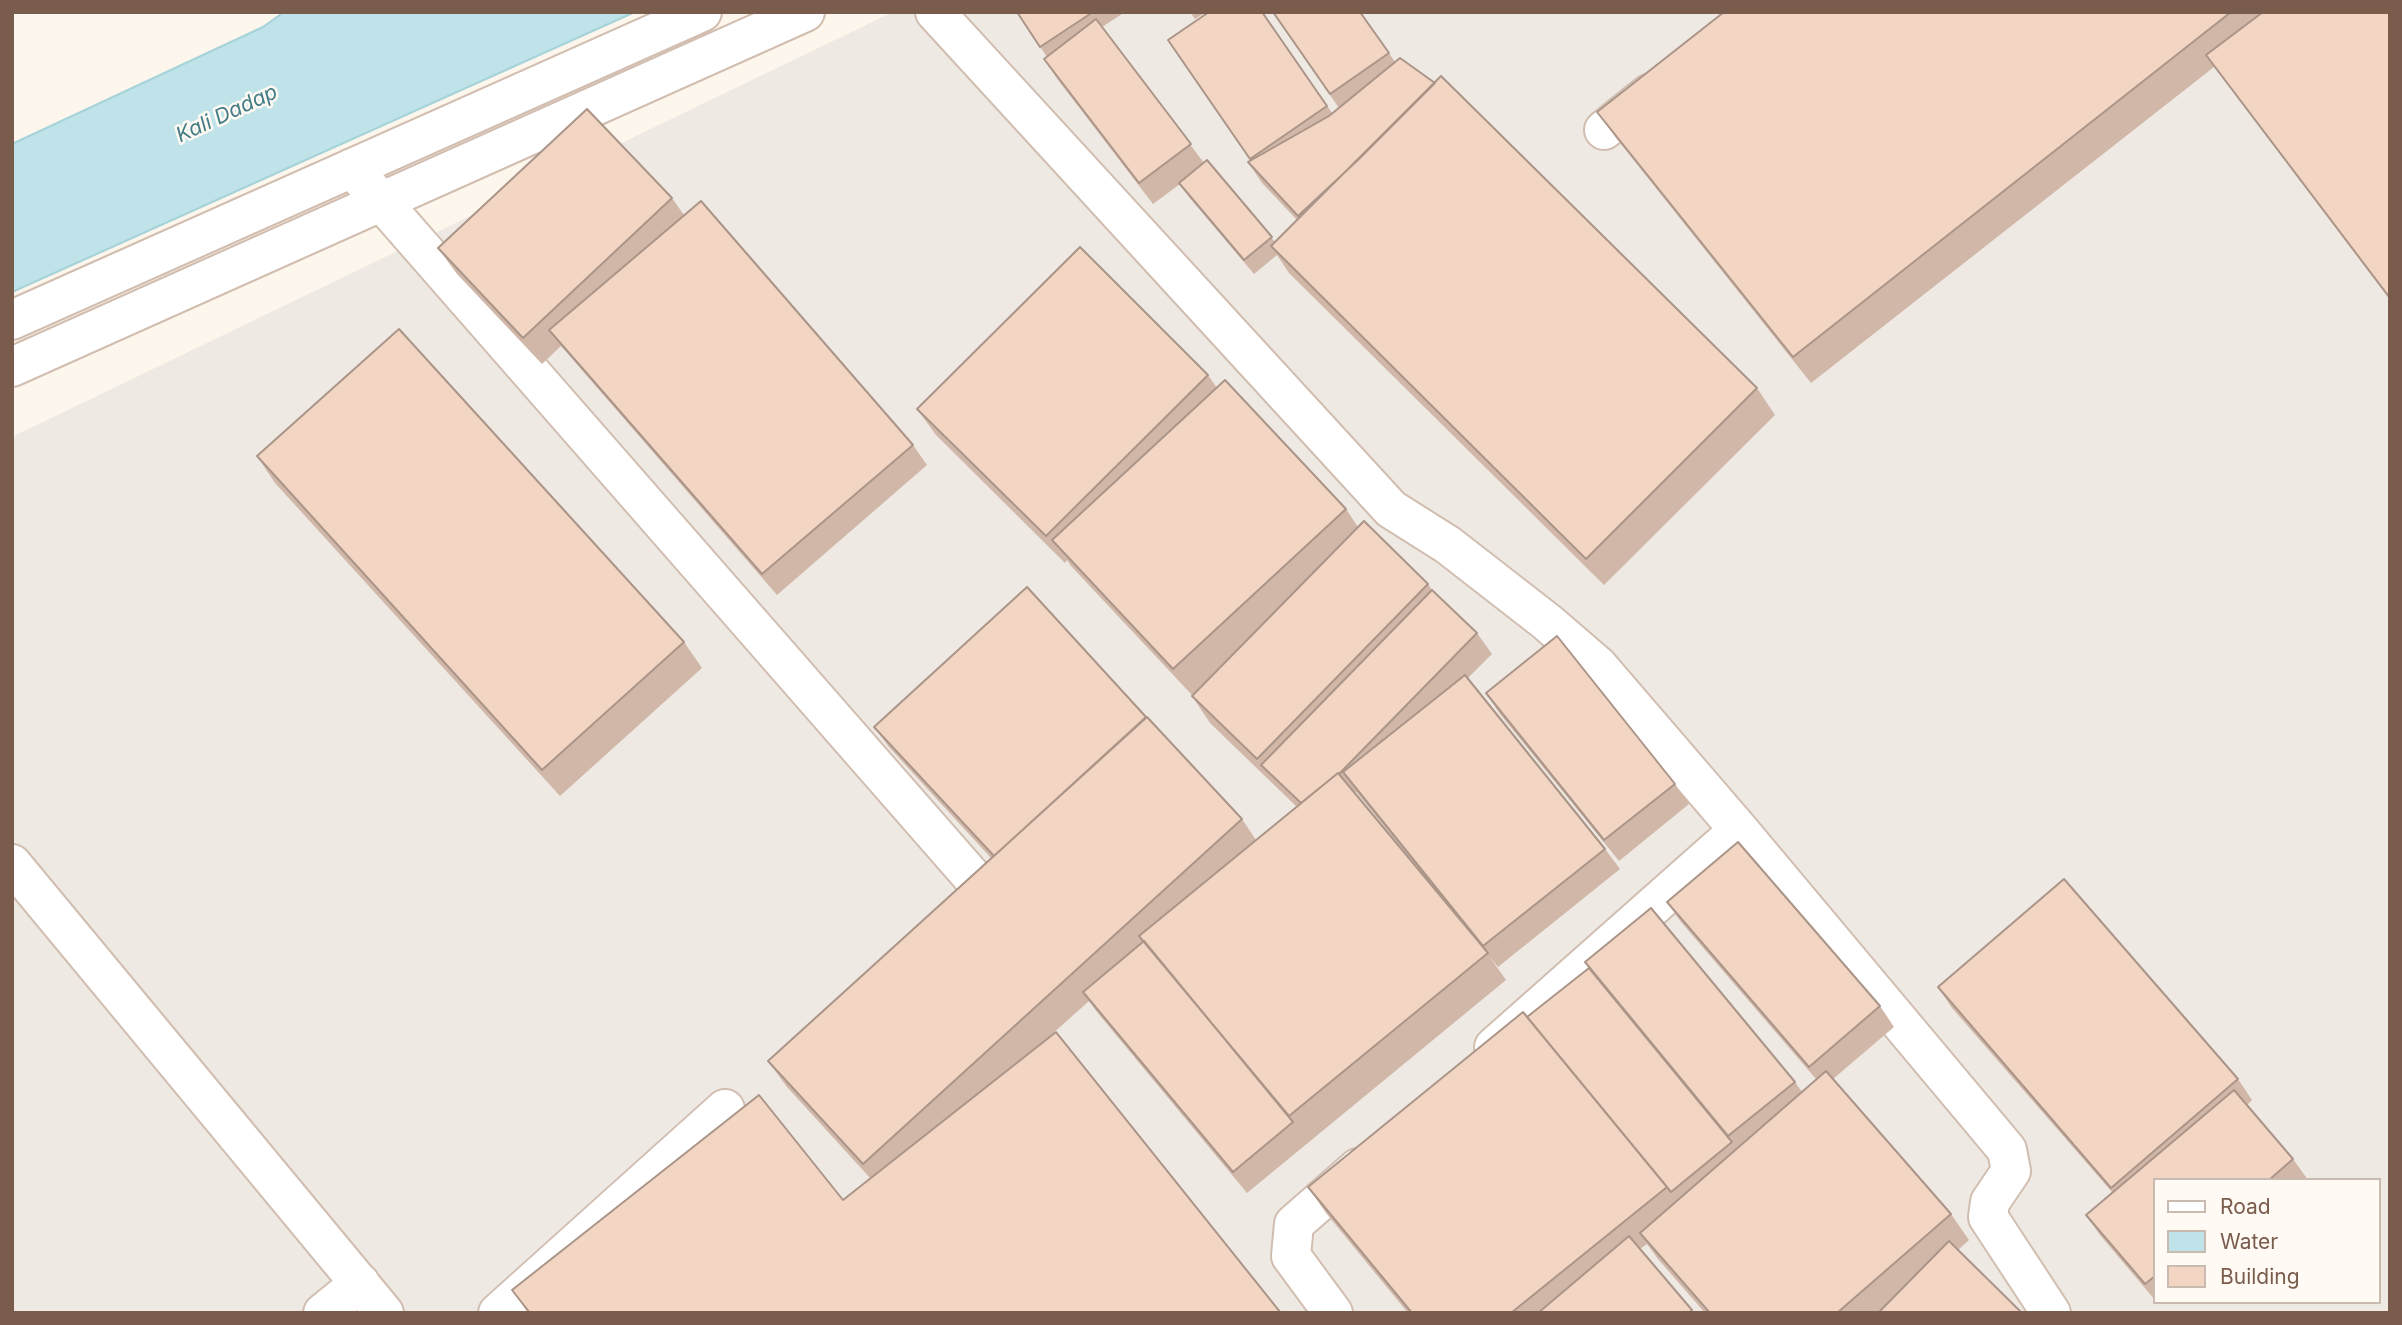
<!DOCTYPE html>
<html>
<head>
<meta charset="utf-8">
<style>
  body { margin:0 }
  #map { position:relative; width:2402px; height:1325px; overflow:hidden; background:#fdf6ec; font-family:Inter,sans-serif }
  canvas { display:block }
  .frame { position:absolute; inset:0; border:14px solid #7a5c4d; pointer-events:none }
  .legend { position:absolute; left:2153px; top:1178px; width:228px; height:126px; box-sizing:border-box; background:#fffaf3; border:2px solid #cabbb1; margin:0; padding:9px 12px; list-style:none; font-size:21px; color:#7a5c4d }
  .legend li { display:flex; align-items:center; gap:14px; height:35px }
  .legend b { width:35px; border:2px solid #cabbb1 }
</style>
</head>
<body>
<div id="map">
<canvas width="2402" height="1325"></canvas>
<div class="frame"></div>
<ul class="legend">
<li><b style="height:9px;background:#fff"></b>Road</li>
<li><b style="height:19px;background:#bfe3e8"></b>Water</li>
<li><b style="height:19px;background:#f3d5c3"></b>Building</li>
</ul>
</div>
<script>
const context = document.querySelector('canvas').getContext('2d');
context.lineJoin = 'round';
function fillPath(path, color) { context.fillStyle = color; context.fill(path, 'evenodd'); }
function strokePath(path, color, width, dash) { context.strokeStyle = color; context.lineWidth = width; context.lineCap = dash ? 'butt' : 'round'; context.setLineDash(dash || []); context.stroke(path); }
function label(font, color, halo, rows, align = 'center') {
  context.font = font + ' Inter,sans-serif'; context.lineWidth = 5; context.setLineDash([]); context.textBaseline = 'middle'; context.strokeStyle = halo; context.fillStyle = color; for (const [text, x, y, turn = 0] of rows) {
    context.save(); context.translate(x, y); context.rotate((+turn || 0) * Math.PI / 180); context.textAlign = isNaN(turn) ? turn : align; if (halo) context.strokeText(text, 0, 0); context.fillText(text, 0, 0); context.restore();
  }
}
const industrial = new Path2D(`
  M893,12H2390V1313H12V437ZM2155,1180H2379V1302H2155Z`);
const water = new Path2D(`
  M284,12H635L12,292V144L263,27Z`);
const minor = new Path2D(`
  M935,12L1391,509L1448,545L1547,622L1598,666L1739,830L2007,1150L2011,1171L1990,1202L1988,1217L2051,1313
  M1604,130L1649,94
  M352,168L987,894
  M12,320L702,12
  M12,367L805,12
  M12,864L384,1313
  M1494,1047L1739,830
  M323,1313L360,1283
  M498,1313L725,1109
  M1333,1313L1291,1256L1294,1224L1358,1168`);
const wall = new Path2D(`
  M1017,12H1125L1102,27L1204,163L1275,242L1297,220L1262,183L1248,162L1251,160L1168,40L1263,12L1332,113L1339,108L1273,12H1361L1395,62L1757,388L1775,415L1604,585L1289,273L1277,255L1254,274L1189,197L1180,184L1153,204L1058,80L1044,59L1047,57Z
  M1190,12H1206L1195,19Z
  M1724,12H2390V300L2214,67L1811,383L1616,138L1597,112Z
  M672,198L684,215L913,445L927,465L777,595L561,346L542,364L457,274L438,248Z
  M1208,375L1217,388L1346,509L1358,527L1428,584L1432,590L1477,633L1492,654L1468,678L1605,849L1620,869L1498,967L1489,956L1506,980L1247,1193L1097,1012L1089,1001L1050,1036L1281,1313H528L512,1290L843,1200L871,1179L787,1087L768,1061L991,858L889,747L874,727L1146,717L1242,819L1256,840L1297,807L1210,723L1192,696L1204,684L1192,695L1071,566L1067,560L1065,563L936,435L917,409ZM1357,792V793L1477,941L1355,793Z
  M257,456L684,642L702,668L560,796L275,483Z
  M1486,693L1675,784L1689,804L1619,861L1500,714Z
  M1667,902L1880,1006L1894,1027L1833,1079L1951,1214L1969,1240L1958,1250L2022,1313H1705L1658,1259L1647,1244L1640,1249L1693,1313H1408L1326,1213L1308,1187L1527,1017L1795,1082L1802,1092L1816,1079L1681,922Z
  M1938,987L2238,1079L2252,1100L2247,1105L2293,1159L2308,1180H2155V1300L2100,1235L2086,1215L2112,1192L1952,1008Z`);
const building = new Path2D(`
  M1017,12H1093L1040,47Z
  M1209,12H1262L1327,106L1250,159L1168,40Z
  M1273,12H1360L1389,53L1330,94Z
  M1724,12H2231L1793,357L1597,112Z
  M2263,12H2390V298L2206,55Z
  M1096,19L1191,144L1139,183L1044,59Z
  M1400,58L1435,83L1359,159L1298,216L1248,162L1329,116Z
  M1441,76L1757,388L1586,559L1271,246Z
  M587,109L672,198L523,338L438,248Z
  M1207,160L1272,237L1244,260L1179,183Z
  M701,201L913,445L762,574L549,330Z
  M1080,247L1208,375L1046,536L917,409Z
  M399,329L684,642L542,770L257,456Z
  M1225,380L1346,509L1173,669L1052,540Z
  M1364,521L1428,584L1257,759L1192,696Z
  M1027,587L1146,717L994,856L874,727Z
  M1432,590L1477,633L1339,774L1338,773L1301,803L1261,765Z
  M1557,636L1675,784L1604,840L1486,693Z
  M1465,675L1605,849L1483,946L1343,772Z
  M1147,717L1242,819L863,1164L768,1061Z
  M1338,773L1488,953L1289,1116L1139,936Z
  M1738,842L1880,1006L1809,1067L1667,902Z
  M2064,879L2238,1079L2111,1188L1938,987Z
  M1651,908L1795,1082L1728,1136L1585,962Z
  M1144,941L1293,1122L1233,1172L1083,992Z
  M1589,968L1732,1142L1671,1192L1527,1017Z
  M1523,1012L1667,1187L1511,1313H1412L1308,1187Z
  M1056,1032L1281,1313H530L512,1290L759,1095L843,1200Z
  M1826,1071L1951,1214L1837,1313H1710L1640,1233Z
  M2234,1090L2293,1159L2269,1180H2155V1276L2145,1284L2086,1215Z
  M1629,1236L1692,1310L1689,1313H1538Z
  M1949,1241L2022,1313H1878Z`);
const waterNames = [
  ["Kali Dadap",227,114,-25]
];
fillPath(industrial, '#efe9e4');
fillPath(water, '#bfe3e8');
strokePath(water, '#a5d3da', 2);
strokePath(minor, '#d1beb0', 42);
strokePath(minor, '#fff', 38);
fillPath(wall, '#d1b7a8');
fillPath(building, '#f3d5c3');
strokePath(building, '#aa9588', 2);
label('italic 21px', '#437c86', '#fffaf3', waterNames);
</script>
</body>
</html>
